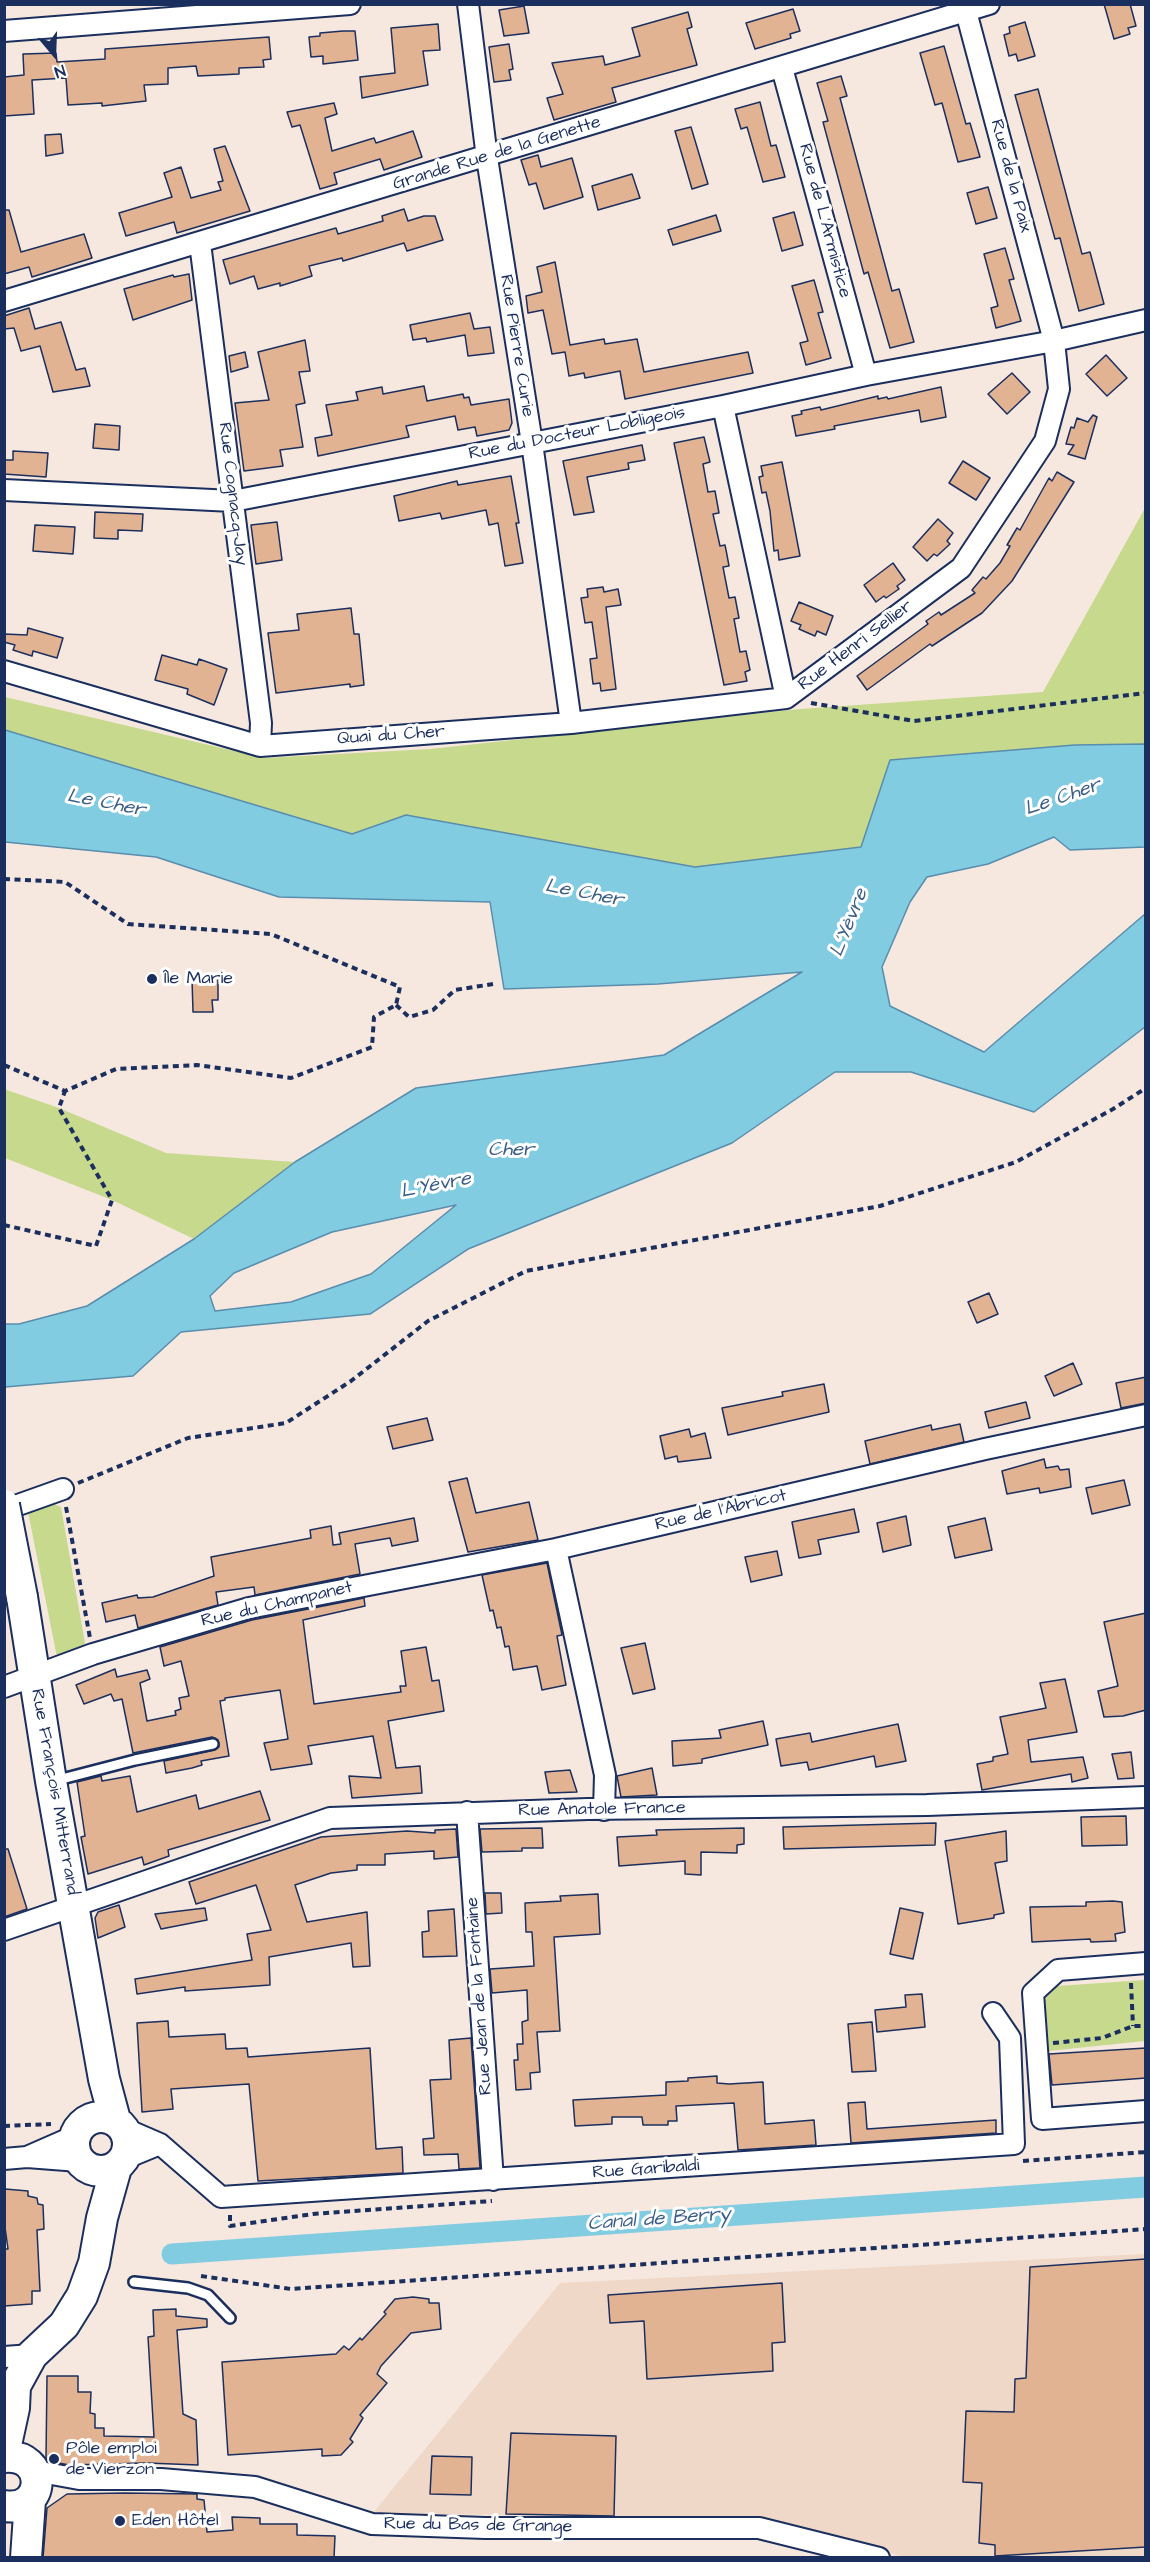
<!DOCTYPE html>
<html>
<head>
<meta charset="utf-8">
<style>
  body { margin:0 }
  #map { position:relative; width:1150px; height:2562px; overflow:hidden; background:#f6e8df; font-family:"Architects Daughter",sans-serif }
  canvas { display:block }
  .frame { position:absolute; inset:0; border:6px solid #1b2f5e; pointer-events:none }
  .north { position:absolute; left:24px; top:24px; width:60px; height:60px; -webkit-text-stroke:4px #fff; paint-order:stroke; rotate:161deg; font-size:16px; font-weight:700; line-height:24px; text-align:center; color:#1b2f5e }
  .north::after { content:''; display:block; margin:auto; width:21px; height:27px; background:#1b2f5e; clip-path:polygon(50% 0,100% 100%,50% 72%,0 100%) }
</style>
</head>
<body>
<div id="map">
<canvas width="1150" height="2562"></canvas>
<div class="frame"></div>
<div class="north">N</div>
</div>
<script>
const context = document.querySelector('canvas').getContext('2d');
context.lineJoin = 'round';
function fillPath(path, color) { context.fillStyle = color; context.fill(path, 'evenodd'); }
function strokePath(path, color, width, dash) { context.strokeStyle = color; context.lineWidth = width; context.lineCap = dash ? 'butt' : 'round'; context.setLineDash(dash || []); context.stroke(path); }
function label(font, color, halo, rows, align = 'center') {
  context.font = font + ' "Architects Daughter",sans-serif'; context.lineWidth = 6; context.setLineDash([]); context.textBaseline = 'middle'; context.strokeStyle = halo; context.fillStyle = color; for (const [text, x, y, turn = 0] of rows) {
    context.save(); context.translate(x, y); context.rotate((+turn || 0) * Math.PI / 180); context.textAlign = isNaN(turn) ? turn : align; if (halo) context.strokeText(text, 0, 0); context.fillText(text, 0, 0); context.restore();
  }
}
const built = new Path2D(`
  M1145,2254V2557H905L765,2519L373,2513L560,2283Z`);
const green = new Path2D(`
  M1145,508V744L1075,745L890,760L862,847L695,867L406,815L353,834L5,730V697L264,758L430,749L800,709L1043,692Z
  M4,1089L59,1108L166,1153L295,1162L194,1239L112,1200L5,1158Z
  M54,1504L61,1507L85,1643L81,1651L57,1657L28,1512Z
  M1145,1980V2041L1048,2051L1043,2000L1057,1986Z`);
const water = new Path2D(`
  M5,730L352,834L406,815L695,867L861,847L890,760L1075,745L1145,744V847L1070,850L1054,837L988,864L927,877L910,902L882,967L890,1006L984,1052L1145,914V1027L1034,1112L911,1072H835L732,1143L468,1249L370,1314L181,1332L133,1376L5,1387V1324H19L87,1306L194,1239L295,1162L416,1088L664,1055L802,972L658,984L504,989L490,902L279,897L156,857L5,842ZM456,1205L371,1274L291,1302L215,1311L210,1296L234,1273L332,1232Z`);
const canal = new Path2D(`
  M172,2254L1146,2187`);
const building = new Path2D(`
  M1104,4H1130L1136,26L1128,28L1130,34L1114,39Z
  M524,6L529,33L504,36L499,10Z
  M793,9L800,31L790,34L791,38L755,49L746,23Z
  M688,12L692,27L687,29L697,65L612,88L616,102L554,120L547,98L563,94L552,63L603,56L605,65L640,56L632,28Z
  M1025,22L1035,56L1018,61L1016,54L1009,56L1004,35L1010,33L1009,27Z
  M438,24L440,50L423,51L428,85L362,98L360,77L395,73L391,28Z
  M343,31H355L358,60L323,64V56L311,57L309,37L320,36V33Z
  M269,37L271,59L263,60L264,67L239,68V74L198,76L196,66L168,68V84L144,85L146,101L102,106V103L68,105L66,78L32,80L34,114L4,116V77L24,75L23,54L56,53L57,62L105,59V49Z
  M509,44L513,69L509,70L511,80L494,82L489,47Z
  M944,46L966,124L970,123L980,157L958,162L942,103L935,105L920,53Z
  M841,76L847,96L840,98L892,291L899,289L914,342L890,348L868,272L864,274L823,122L828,121L817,83Z
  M1038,89L1082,254L1090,252L1104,304L1079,311L1060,238L1055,239L1015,95Z
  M760,102L771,146L776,145L785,177L763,182L747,127L741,129L735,109Z
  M334,103L337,114L325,118L332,151L374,138L376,143L413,131L422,157L384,170L380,159L334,173L337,184L320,189L300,125L292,127L287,112Z
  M691,127L708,184L692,189L675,131Z
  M61,134L63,153L46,156L45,135Z
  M225,146L250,211L177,233L174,222L126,236L119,213L172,197L164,173L181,167L191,198L221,190L218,182L223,181L214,149Z
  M538,155L541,167L572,158L583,197L544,209L536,183L529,185L521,160Z
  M632,174L640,198L598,210L592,186Z
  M988,187L997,218L976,224L967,193Z
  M404,209L408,221L424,216H435L443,240L407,251L404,243L343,261L342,258L309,266L312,276L280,286V283L258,289L254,276L230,284L223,260L336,228L338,234L383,221L382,216Z
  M4,210H9L21,252L84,234L92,258L32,277L29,267L4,274Z
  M794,212L803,245L782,251L773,218Z
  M716,215L721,231L673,245L668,230Z
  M1005,248L1014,279L1009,280L1021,321L996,328L991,308L998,306L984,254Z
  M555,262L570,345L604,339L605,344L637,339L644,372L748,352L753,373L625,399L620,371L585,378L584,373L569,376L565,352L552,354L543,310L528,313L526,296L542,292L537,267Z
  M189,274L192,300L133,320L124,289L173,275L174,277Z
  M814,280L823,312L818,313L831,358L806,365L800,343L808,341L792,286Z
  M29,308L35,329L61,322L76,370L85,368L90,386L53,392L40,346L21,351L14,328L4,329V316Z
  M470,313L474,329L490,327L494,353L468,356L465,335L427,342L426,338L413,340L410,325Z
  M305,340L310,371L299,372L305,403L296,405L303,447L280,450L283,466L244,471L235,403L269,400L258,352Z
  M245,352L248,367L231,372L229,356Z
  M1106,355L1127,378L1107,396L1086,374Z
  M1012,373L1030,392L1007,414L988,394Z
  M424,386L427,401L463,394L464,398L469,397L471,405L509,399L512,423L509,430L477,436L475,427L458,430L455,416L406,426L409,437L318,456L315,438L332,435L326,405L358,400L356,392L382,387L383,394Z
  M941,387L946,417L921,422L919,410L834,426L835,429L796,436L792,416L802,414L801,411L820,407L821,410L878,396V399L887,397L888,399Z
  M1093,415L1097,417L1085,459L1068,454L1074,445L1066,444L1071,427L1074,428L1077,418L1088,422Z
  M95,424L120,426L119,450L93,448Z
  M704,437L710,462L703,464L708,492L715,491L719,513L713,514L720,546L725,545L727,555L729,566L723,567L729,598L735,597L739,618L734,619L740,652L746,651L750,670L745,672L747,681L724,685L674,443Z
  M642,445L645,460L628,463L629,469L587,477L594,512L574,515L563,461Z
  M13,451L48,453L46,477L4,474V460H13Z
  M963,461L990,478L976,500L949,483Z
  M782,462L800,556L779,560L778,550L774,551L770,511L766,492L762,493L759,477L763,476L761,466Z
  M1057,472L1074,482L1012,581L982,613L932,646L930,644L867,690L857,676L928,624L926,621L939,612L941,615L975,593L972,590L983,577L986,579L1000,563L1010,546L1007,545L1017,528L1020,530L1049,478L1052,481Z
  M511,476L519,523H516L523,563L505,566L498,523L489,525L486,510L442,519L440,513L399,521L394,496L457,481L458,485Z
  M95,512L143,514L142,531L118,530V539L94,538Z
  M938,519L953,533L947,541L950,544L937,556L934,554L927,561L913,547Z
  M277,522L282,560L256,564L251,525Z
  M35,525L75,527L73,554L33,551Z
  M893,563L905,580L897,586L899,589L886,598L884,596L876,602L864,585Z
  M603,587L604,592L618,589L621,605L606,607L616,689L601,691L600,683L593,684L590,659L597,658L592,622L585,623L581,598L588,597L587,589Z
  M799,602L833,616L826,635L817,631L815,636L808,633L799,629L801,625L791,621Z
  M351,608L354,634H359L364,685L350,687V684L276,693L268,633L299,630L297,614Z
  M28,628L63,638L57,658L33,651L32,656L13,650L15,645L4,642V634L27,635Z
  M162,655L197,665L199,659L227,669L214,705L187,694L188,689L155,680Z
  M218,978V1000H212L213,1012H193L192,979Z
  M989,1293L998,1314L977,1323L968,1302Z
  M1073,1363L1082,1384L1054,1396L1045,1376Z
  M1146,1377V1403L1121,1408L1116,1383Z
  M824,1384L829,1412L728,1435L722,1408L783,1396L782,1392Z
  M1026,1402L1030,1418L989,1428L985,1412Z
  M427,1418L433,1440L393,1449L387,1427Z
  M960,1424L964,1442L870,1464L865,1441L931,1425L932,1430Z
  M689,1429L691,1437L705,1433L711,1458L678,1462L677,1456L665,1459L660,1436Z
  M1044,1459L1046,1468L1058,1466L1060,1470L1069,1469L1071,1487L1040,1493L1039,1488L1007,1494L1002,1471Z
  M467,1478L476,1513L529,1502L538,1540L468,1552L449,1482Z
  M1124,1480L1130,1505L1092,1514L1086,1488Z
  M854,1509L859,1532L818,1540L821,1554L799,1558L792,1522Z
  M906,1516L911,1545L883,1552L877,1523Z
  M414,1518L418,1541L392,1546L390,1538L355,1544L360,1574L255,1595L254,1587L216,1592L218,1605L138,1628L135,1615L106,1622L102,1603L137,1595L138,1598L153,1597L214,1576L211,1557L311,1538L310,1530L331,1526L333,1545L341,1544L339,1533Z
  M985,1518L992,1550L955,1558L948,1527Z
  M777,1551L782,1575L751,1582L745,1557Z
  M547,1563L562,1635L557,1636L566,1685L542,1690L537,1666L513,1670L509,1646L505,1647L501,1627L497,1628L493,1610L490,1611L482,1575Z
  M364,1598L365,1606L303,1620L314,1704L401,1692L400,1686H406L401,1651L426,1647L432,1681L439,1680L444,1711L388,1721L396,1768L420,1766L422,1793L352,1798L349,1776L381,1778L373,1736L308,1746L312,1764L271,1770L264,1743L288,1739L280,1690L225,1698V1700L220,1701L229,1756L201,1761L202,1765L192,1768L166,1773L164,1761L215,1750L219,1747L218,1740L212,1737L133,1753L122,1699L114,1701L111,1694L84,1704L76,1685L115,1669L117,1677L147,1670L150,1679L140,1683L147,1721L176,1715L175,1711L181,1709L179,1698L189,1696L181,1661L164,1666L160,1647L252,1620Z
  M1146,1613V1710L1123,1716L1104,1717L1098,1691L1118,1686L1104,1622Z
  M645,1643L655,1689L633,1694L621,1648Z
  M1065,1679L1077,1732L1028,1740L1031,1762L1083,1757L1088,1778L1072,1782L1071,1774L982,1790L977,1764L993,1761V1757L1008,1754L1000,1717L1046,1708L1040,1683Z
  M763,1721L768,1745L702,1759V1763L673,1766L672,1741L721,1738L719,1730Z
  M898,1724L906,1761L876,1767L874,1756L809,1770L807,1762L781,1766L776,1739L810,1733L812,1742Z
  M1131,1752L1134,1778L1118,1779L1112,1754Z
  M652,1768L657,1795L621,1797L617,1776Z
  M570,1770L577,1792L549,1793L545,1772Z
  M101,1776L102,1781L130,1776L137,1812L196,1795L199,1809L260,1791L270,1820L168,1850L169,1856L144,1865L142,1857L88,1874L81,1837L85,1836L77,1782Z
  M1126,1816L1127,1845L1082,1846L1081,1817Z
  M936,1823L935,1845L784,1849L783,1827Z
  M542,1828L543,1848H522V1851L482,1852L480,1829Z
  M744,1828V1844L737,1845V1853L701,1852V1875L685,1874V1861L619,1866L617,1837L657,1835L656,1830Z
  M456,1829L458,1857L434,1859V1851L385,1854V1865H357V1870L331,1873L295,1885L307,1922L367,1912L370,1966L353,1967L351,1943L269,1957L270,1985L185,1991V1987L137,1994L135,1979L252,1960L247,1934L271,1930L256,1885L196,1904L189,1882L321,1837L407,1831L435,1833V1830Z
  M1006,1831L1007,1861L995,1863L1004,1913L994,1915V1918L958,1924L945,1841Z
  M4,1849H8L27,1909L4,1917Z
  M485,1893H501L502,1913L486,1914Z
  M598,1894L600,1934L554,1937L560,2031L537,2032L540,2072L530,2073L531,2089L516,2090L514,2060H518L517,2044H523L522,2022L528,2020L527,1990L492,1993L490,1969L534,1966L532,1932H526L525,1903L561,1901L560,1896Z
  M1113,1901L1122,1902L1123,1913L1125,1932L1115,1934L1116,1941L1091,1942L1090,1939L1032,1942L1030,1907L1086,1906V1902Z
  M119,1905L125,1927L98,1938L95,1918L98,1912Z
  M205,1908L207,1920L161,1929L155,1914Z
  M900,1908L923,1913L913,1959L890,1954Z
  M454,1909L457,1956L423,1957L422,1932L429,1931L428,1911Z
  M922,1994L925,2027L877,2032L875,2010L906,2007L905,1995Z
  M168,2021L169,2037L225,2034L226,2049L247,2048L248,2057L370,2048L376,2149L402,2147L403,2173L258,2181L249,2084L171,2089L173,2109L142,2112L137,2023Z
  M872,2022L876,2071L852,2072L848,2024Z
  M471,2038L480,2168L459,2169L458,2154L424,2155L423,2139L434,2138L430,2080L451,2079L449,2040Z
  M1146,2048V2078L1052,2085L1049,2054Z
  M717,2076V2083L729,2084L763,2082L765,2124L814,2120L816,2145L738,2150L734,2103L676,2106L677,2121H668V2125H643L642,2117H612V2124L575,2126L573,2100L666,2095V2082L688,2081V2078Z
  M865,2102L867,2129L996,2120V2133L851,2143L848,2103Z
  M5,2189L28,2191V2196L37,2198L38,2204L43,2205L44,2229L37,2230L40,2291H32V2304L4,2306V2249H8L4,2220Z
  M1146,2259V2547L995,2556V2545L979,2543L982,2483L963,2482L966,2411L1014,2412L1015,2379L1026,2378L1030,2267Z
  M782,2283L785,2342L772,2343L773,2371L647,2379L644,2321L610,2323L608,2295Z
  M413,2297L429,2299V2303H439L441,2329L411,2333L381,2366L377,2374L387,2383L360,2415L363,2418L350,2439L353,2442L341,2455L322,2456V2449L228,2455L222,2362L336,2354L344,2346L349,2350L360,2338L362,2340L386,2314L384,2312L395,2299Z
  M176,2309V2316L207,2319V2327L177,2330L183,2414L196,2420L198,2465L147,2463L69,2465L48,2461L46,2458L47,2376H78V2392H91L90,2413L95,2414V2428H104V2436L154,2437L148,2337L154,2336L153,2310Z
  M511,2433L616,2436L614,2516L506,2514Z
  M432,2456L472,2457L471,2495L430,2494Z
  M125,2493L197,2494V2499L204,2500L207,2532L233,2530L232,2517L260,2518V2524H297V2535L335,2536L334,2558H43L47,2508L67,2494Z`);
const path = new Path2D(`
  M811,703L914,721L1146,693
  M4,879L65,882L128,924L271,934L400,987L396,1005L374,1017L372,1047L291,1078L197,1065L116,1069L65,1091L4,1065
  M396,1005L409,1017L433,1010L455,990L493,984
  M4,1225L96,1246L112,1200L59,1108L65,1091
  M78,1483L188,1438L286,1423L351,1381L428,1321L526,1271L880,1206L1016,1162L1113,1109L1146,1088
  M66,1507L90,1638
  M1131,1983L1133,2026
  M1053,2043L1102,2038L1133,2026H1146
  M4,2126L51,2124
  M1023,2161L1146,2152
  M230,2215V2226L313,2214L492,2201
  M201,2276L291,2289L1146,2229`);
const lane = new Path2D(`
  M54,1781L135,1760L213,1744
  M134,2282L188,2288L208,2295L230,2318`);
const street = new Path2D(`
  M468,4L487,158L532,443L571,723
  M4,31L350,4
  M782,68L866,375
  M200,243L261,723L260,746
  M4,301L989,4
  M723,406L786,698L961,568L1045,441L1059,389L1054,341L964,4
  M4,490L233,501L723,406L866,375L1054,341L1146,320
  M4,671L260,746L571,723L786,698
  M4,1510L63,1489
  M4,1687L93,1654L249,1608L556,1549
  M604,1810L605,1775L556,1549L985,1449L1146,1415
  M467,1812L493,2180
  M4,1930L330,1818L588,1809L927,1805L1146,1797
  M1146,1963L1058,1970L1033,1993L1042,2119L1146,2111
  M123,2128L160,2144L221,2197L1014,2144L1010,2038L993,2013
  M27,2157L75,2136
  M126,2158L160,2144
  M4,2159L27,2157L79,2161
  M4,2357L32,2355
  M35,2471L79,2479H161L255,2487L372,2524L485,2528H759L879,2558`);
const primary = new Path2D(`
  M22,1597L51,1781L104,2079L115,2120
  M74 2144a27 27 0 1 1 54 0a27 27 0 1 1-54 0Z
  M4,2454L14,2408L15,2386L32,2355L64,2325L82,2296L94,2263L102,2218L116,2168
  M4,2457C49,2453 46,2513 4,2506
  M26,2558L30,2500`);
const primaryBridge = new Path2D(`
  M4,1505L22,1597`);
const markers = [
  [152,979,6,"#1b2f5e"],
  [54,2459,6,"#1b2f5e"],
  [120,2521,6,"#1b2f5e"]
];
const streetNames = [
  ["Grande Rue de la Genette",497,154,-17],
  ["Rue de la Paix",1010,176,75],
  ["Rue de L'Armistice",824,221,75],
  ["Rue Pierre Curie",516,346,81],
  ["Rue du Docteur Lobligeois",577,434,-11],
  ["Rue Cognacq-Jay",232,494,83],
  ["Rue Henri Sellier",856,646,-37],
  ["Quai du Cher",391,736,-4],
  ["Rue de l'Abricot",721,1511,-13],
  ["Rue du Champanet",277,1605,-13],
  ["Rue François Mitterrand",54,1792,80],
  ["Rue Anatole France",602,1810,-1],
  ["Rue Jean de la Fontaine",480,1996,-94],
  ["Rue Garibaldi",646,2170,-4],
  ["Rue du Bas de Grange",478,2526,1]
];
const poiNames = [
  ["Île Marie",164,979],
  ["Pôle emploi",66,2449],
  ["de Vierzon",66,2470],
  ["Eden Hôtel",132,2521]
];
const waterNames = [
  ["Le Cher",1063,798,-19],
  ["Le Cher",106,804,11],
  ["Le Cher",584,894,11],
  ["L'Yèvre",850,923,-68],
  ["Cher",511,1151],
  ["L'Yèvre",436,1186,-11],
  ["Canal de Berry",659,2220,-4]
];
fillPath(built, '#f0d8c8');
fillPath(green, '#c7d98d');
fillPath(water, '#82cce2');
strokePath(water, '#598dad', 1.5);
strokePath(canal, '#82cce2', 21);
fillPath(building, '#e2b393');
strokePath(building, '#1b2f5e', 1.5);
strokePath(lane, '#1b2f5e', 14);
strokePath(street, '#1b2f5e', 24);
strokePath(primary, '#1b2f5e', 34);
strokePath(path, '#1b2f5e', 4, [6, 4.5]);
strokePath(lane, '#fff', 9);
strokePath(street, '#fff', 20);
strokePath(primary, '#fff', 30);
strokePath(primaryBridge, '#1b2f5e', 34, []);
strokePath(primaryBridge, '#fff', 30);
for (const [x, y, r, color] of markers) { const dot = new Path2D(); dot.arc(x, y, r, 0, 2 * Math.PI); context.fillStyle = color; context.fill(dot); strokePath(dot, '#fff', 2); }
label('18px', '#1b2f5e', '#fff', streetNames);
label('18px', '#1b2f5e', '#fff', poiNames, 'left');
label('italic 20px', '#3a5e86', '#fff', waterNames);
</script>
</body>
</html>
